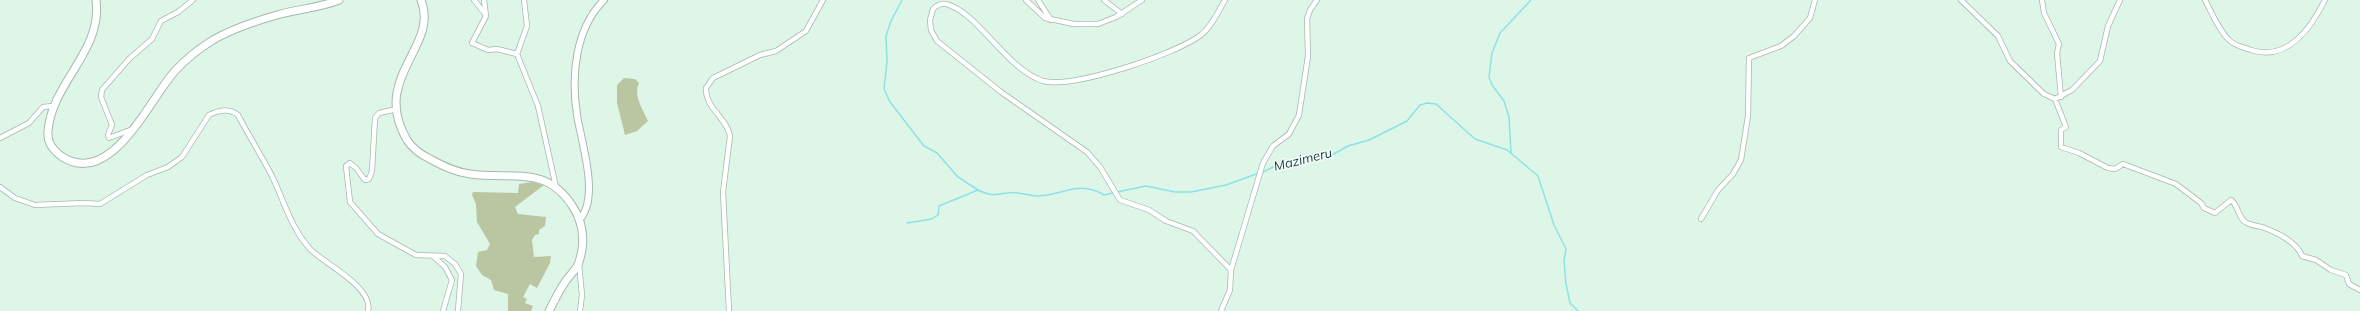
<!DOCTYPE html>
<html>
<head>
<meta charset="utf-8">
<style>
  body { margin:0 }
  canvas { display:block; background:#def6e8 }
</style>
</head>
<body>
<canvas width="2360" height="311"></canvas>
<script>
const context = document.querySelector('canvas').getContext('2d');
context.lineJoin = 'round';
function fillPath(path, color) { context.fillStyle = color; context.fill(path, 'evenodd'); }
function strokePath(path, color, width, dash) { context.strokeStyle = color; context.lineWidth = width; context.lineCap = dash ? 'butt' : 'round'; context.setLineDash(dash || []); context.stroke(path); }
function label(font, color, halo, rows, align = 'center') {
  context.font = font + ' Mulish,sans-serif'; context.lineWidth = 3; context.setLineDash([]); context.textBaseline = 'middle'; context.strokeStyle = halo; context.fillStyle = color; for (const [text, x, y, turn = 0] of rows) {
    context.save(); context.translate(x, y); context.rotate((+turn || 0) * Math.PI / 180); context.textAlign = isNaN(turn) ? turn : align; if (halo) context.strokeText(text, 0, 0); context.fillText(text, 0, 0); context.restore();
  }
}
const green = new Path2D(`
  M624,78L635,79L639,83C633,96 643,109 648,121L637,131L625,135L617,103V85Z
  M532,182L544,185L515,207L518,214L546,217L545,226L539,230V234L535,235L532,240L534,257L551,256L550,263L537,288L530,284L523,297L527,299L525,303L533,306L531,311H508V294L494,290L491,280L482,275L476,266L478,252L487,250L490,244L477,222L476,204L472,195L473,192L518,193L519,184Z`);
const stream = new Path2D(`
  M902,0L891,21L886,36L887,62L884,89L890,102L924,146L937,153L958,177L978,190
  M1511,153L1509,117L1504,101L1492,85L1489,77L1492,53L1500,33L1531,0
  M1263,172L1277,165L1332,155L1348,146L1369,140L1407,121L1420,105L1427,103L1436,104L1475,139L1507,150L1538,176L1554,225L1566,249L1564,260L1566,284L1570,303L1578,311
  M1117,192L1146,186L1175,192H1191L1226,185L1259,173
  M907,223L932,219L938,215L939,206L978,190C992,197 994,194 1008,193C1018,191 1028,196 1038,196C1064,195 1079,180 1104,195L1113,193`);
const minor = new Path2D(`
  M474,0L486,15
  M484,0L486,16L472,43L488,50L497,49L517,54
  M524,0L527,26L517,54L538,106L556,187
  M1026,0L1045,18L1074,24H1098L1116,17L1142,0
  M1038,0L1051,20
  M1104,0L1122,14
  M1225,0C1218,12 1212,26 1201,35C1176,54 1073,89 1043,81C1006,69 978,12 946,4C941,3 936,6 933,9L930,20L931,30L937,41L1001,92L1087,152L1100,167L1120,200L1149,210L1166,221L1193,231L1231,270
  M1961,0L1998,36L2010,61L2044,94L2055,99L2072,90L2100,61L2108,26L2120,0
  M2042,0L2044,13L2059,44L2057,53L2061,97
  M2205,0C2212,13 2218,29 2229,40C2235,46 2243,47 2251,50C2288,62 2311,28 2325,0
  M2055,99L2066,127L2061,130V147L2079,153L2108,168L2115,169L2123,164L2176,184L2201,203L2204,208L2215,213L2231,200C2239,206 2238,219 2247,223C2251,225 2257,226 2262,227C2276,232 2297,242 2302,256L2316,260L2331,270L2346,275L2349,284L2360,290
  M397,109L379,113L375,118L372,171L369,179L365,180L356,168L350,163L346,166L350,202L378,234L416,255L445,256L455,264L461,274L458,311
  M133,129L109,138L108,135L112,125L101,97L102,90L129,59L152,39L161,21L178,12L193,0
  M0,138L29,123L43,107L53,106
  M0,187L15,198L35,205L84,203L100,204L147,175L168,167L182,157L209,115C219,110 229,108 238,115C249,136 261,155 272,176C284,201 291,228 310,249C323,263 374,287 368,311
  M1701,219L1718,190L1733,174L1741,160L1748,116L1749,58L1781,46L1794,36L1810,18L1815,0
  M433,256L445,267L452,280L443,311
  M579,264L582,295L580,311
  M729,311L723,192L730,136C727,118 705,108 706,88L713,78L760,55L776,51L806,31L823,0
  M1221,311L1230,290L1231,270L1263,163L1273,146L1289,134L1299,115L1308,56L1307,19L1310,10L1317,0`);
const secondary = new Path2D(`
  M580,219C600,197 581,141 577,115C571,76 575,29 604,0`);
const primary = new Path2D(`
  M96,0C103,51 52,82 48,131C47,142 52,149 61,156C111,190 150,98 175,71C185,60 200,48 213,40C232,29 256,21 277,15C298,9 319,8 339,0
  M421,0C440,47 370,77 407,140C412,148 422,155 430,159C443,166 455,172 470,174C512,180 546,164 573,207C584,224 585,243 579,262C577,269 569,276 565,282C559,291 554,301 549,311`);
const waterNames = [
  ["Mazimeru",1303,160,-14]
];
fillPath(green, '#bac5a1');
strokePath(stream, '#8de3e4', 1.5);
strokePath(minor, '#a4baac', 6);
strokePath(secondary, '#a4baac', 8);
strokePath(primary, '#a4baac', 9);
strokePath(minor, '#fff', 4.5);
strokePath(secondary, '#fff', 6);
strokePath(primary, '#fff', 7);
label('italic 13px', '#123b3c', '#f6fff9', waterNames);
</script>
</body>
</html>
